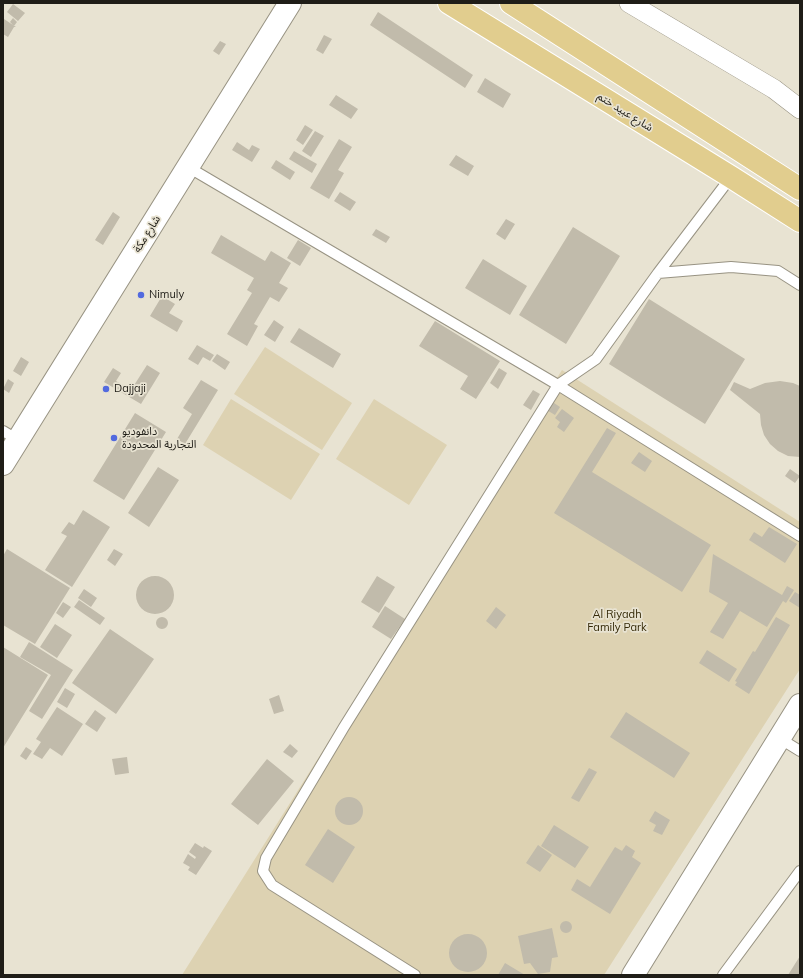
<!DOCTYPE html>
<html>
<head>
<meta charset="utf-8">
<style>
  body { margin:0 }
  #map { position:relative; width:803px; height:978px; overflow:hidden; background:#e8e3d2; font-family:Mulish,sans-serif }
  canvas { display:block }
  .frame { position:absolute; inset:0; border:4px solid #1f1d17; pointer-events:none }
</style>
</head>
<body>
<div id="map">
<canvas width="803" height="978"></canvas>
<div class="frame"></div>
</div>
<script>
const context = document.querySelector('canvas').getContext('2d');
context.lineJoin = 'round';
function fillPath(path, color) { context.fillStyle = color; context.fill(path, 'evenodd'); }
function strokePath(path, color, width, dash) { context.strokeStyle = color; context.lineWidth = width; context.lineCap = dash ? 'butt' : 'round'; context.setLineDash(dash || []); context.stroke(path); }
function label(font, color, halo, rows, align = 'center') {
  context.font = font + ' Mulish,"Noto Sans Arabic",sans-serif'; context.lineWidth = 3.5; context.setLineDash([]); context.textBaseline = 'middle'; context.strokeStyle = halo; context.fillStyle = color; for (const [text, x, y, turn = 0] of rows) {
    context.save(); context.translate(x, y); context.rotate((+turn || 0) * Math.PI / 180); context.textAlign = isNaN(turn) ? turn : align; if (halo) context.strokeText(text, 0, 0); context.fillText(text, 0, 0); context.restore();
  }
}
const green = new Path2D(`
  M265,347L352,403L322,450L234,394Z
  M562,370L800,522V669L604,975H182Z
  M231,399L320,454L291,500L203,445Z
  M374,399L447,445L409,505L336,459Z`);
const building = new Path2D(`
  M13,4L25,13L18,21L7,12Z
  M378,12L473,75L465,88L370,25Z
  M13,18L17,22L14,26L10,22Z
  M4,19L16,27H14L8,37L3,34V20Z
  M324,35L332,39L323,54L316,50Z
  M220,41L226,44L219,55L213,51Z
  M485,78L511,94L503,108L477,92Z
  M336,95L358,109L351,119L329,105Z
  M305,125L313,130L303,145L296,140Z
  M315,131L324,136L311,157L302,151Z
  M339,139L352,147L338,170L344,173L329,199L310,188Z
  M237,142L249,150L252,145L260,149L252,162L232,150Z
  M294,151L317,164L312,173L289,159Z
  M456,155L474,166L468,176L449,165Z
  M276,160L295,172L290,180L271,168Z
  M340,192L356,202L350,211L334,201Z
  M113,212L120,217L103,245L95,240Z
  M506,219L515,224L505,240L496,234Z
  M573,227L620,256L566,344L519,315Z
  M376,229L390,237L386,243L372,235Z
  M221,235L265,261L271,251L291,263L279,283L288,288L279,302L270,297L254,324L258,326L247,346L227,334L252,293L247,290L254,278L211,253Z
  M298,240L311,248L300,266L287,258Z
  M483,259L527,286L510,315L465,288Z
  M162,296L175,304L169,313L183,321L177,332L150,316Z
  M649,299L745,359L705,424L609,364Z
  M274,320L284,327L275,342L264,335Z
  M435,321L500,361L476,399L460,389L468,376L419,346Z
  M299,328L341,354L333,368L290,342Z
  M197,345L214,355L210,361L203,357L198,365L188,359Z
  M217,354L230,362L225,370L212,361Z
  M21,357L29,362L21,376L13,371Z
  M147,365L160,373L141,404L104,382L113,368L121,373L116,381L131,390Z
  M499,368L507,373L498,389L490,383Z
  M8,379L14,383L9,393L3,389Z
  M201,380L218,390L185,444L177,439L192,414L183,408Z
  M780,381L793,383L800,386V457L788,456L778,451L770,444L764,435L761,425L760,414L730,390L734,382L750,389L765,383Z
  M533,390L540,394L531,410L523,405Z
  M551,401L560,407L555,415L545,409Z
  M562,409L574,418L564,432L557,427L560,422L555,418Z
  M135,413L166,432L124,500L93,481Z
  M607,428L616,433L592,472L711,545L682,592L554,513Z
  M639,452L652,461L645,472L631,463Z
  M158,467L179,480L149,527L128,513Z
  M790,469L800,476L795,483L785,476Z
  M83,510L110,527L72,587L45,570L67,536L61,533L69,522L74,525Z
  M769,527L797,544L785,563L749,540L754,532L762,537Z
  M7,549L70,588L35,644L3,625V556Z
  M114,549L123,554L115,566L107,560Z
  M713,554L782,595L787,586L794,590L786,603L783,601L767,627L740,611L723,639L710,632L728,603L709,592Z
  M377,576L395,587L379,613L361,602Z
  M136 595a19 19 0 1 1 38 0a19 19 0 1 1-38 0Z
  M84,589L97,598L91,607L78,598Z
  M795,592L800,595V608L789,601Z
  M79,600L105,618L100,625L74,607Z
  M63,602L71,607L63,618L56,613Z
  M385,606L405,619L391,639L372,627Z
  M496,607L506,615L496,629L486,621Z
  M156 623a6 6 0 1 1 12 0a6 6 0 1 1-12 0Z
  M776,617L790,625L749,694L735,685L737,682L735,681L753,651L755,652Z
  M55,624L72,635L57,658L40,647Z
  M110,629L154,659L116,714L72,683Z
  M29,642L73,670L42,719L29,711L51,675L20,657Z
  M3,647L48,675L3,748Z
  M707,650L737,669L729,682L699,663Z
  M65,688L75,694L67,708L57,702Z
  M279,695L284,711L274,714L269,699Z
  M57,707L83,724L62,756L50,748L42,759L33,754L41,742L36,739Z
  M95,710L106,718L97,732L85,724Z
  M626,712L690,753L674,778L610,737Z
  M290,744L298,751L292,758L283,752Z
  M26,747L32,751L26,760L20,756Z
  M127,757L129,773L115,775L112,759Z
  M267,759L294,781L258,825L231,804Z
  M589,768L597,772L579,802L571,798Z
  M335 811a14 14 0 1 1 28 0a14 14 0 1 1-28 0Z
  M655,811L670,820L662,835L653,831L656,825L649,821Z
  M554,825L589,847L575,868L541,846Z
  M328,829L355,847L333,883L305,865Z
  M195,843L203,848L204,846L212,851L196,875L188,870L190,867L183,863L188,854L195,859L196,857L189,852Z
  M538,845L552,855L540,872L526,863Z
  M626,845L635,851L632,857L641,863L610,914L571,890L577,879L590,887L615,847L622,851Z
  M560 927a6 6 0 1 1 12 0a6 6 0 1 1-12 0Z
  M552,928L558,957L552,958L550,972L538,974L530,963L524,964L518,936Z
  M449 953a19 19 0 1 1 38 0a19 19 0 1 1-38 0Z
  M800,956V975H788Z
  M505,963L525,975H498Z`);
const service = new Path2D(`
  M188,167L558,385L800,536
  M658,273L731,267L778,271L800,285
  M3,431L18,440
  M779,738L800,751
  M415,975L272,885L263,871L266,858L344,727L558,385L596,359L658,273L731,177
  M723,975L800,871`);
const minor = new Path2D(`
  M629,3L774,89L800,109`);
const tertiary = new Path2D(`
  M3,464L290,3
  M633,975L800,705`);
const primary = new Path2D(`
  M449,3L731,177L800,221
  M511,3L800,189`);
const markers = [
  [141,295,4,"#526adf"],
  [106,389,4,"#526adf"],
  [114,438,4,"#526adf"]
];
const streetNames = [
  ["شارع عبيد ختم",625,112,32],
  ["شارع مكة",147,234,-58]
];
const poiNames = [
  ["Nimuly",149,295],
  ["Dajjaji",114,389],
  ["دانفوديو",122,432],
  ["التجارية المحدودة",122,445]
];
const parkNames = [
  ["Al Riyadh",617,615],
  ["Family Park",617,628]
];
fillPath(green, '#ddd2b2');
fillPath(building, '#c1bbab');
strokePath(service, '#989383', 12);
strokePath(minor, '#989383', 20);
strokePath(tertiary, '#989383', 24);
strokePath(primary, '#fff', 24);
strokePath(service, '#fff', 10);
strokePath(minor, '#fff', 19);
strokePath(tertiary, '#fff', 22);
strokePath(primary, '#e1cd8e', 22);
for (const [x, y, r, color] of markers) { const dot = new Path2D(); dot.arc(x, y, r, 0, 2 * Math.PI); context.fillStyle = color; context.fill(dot); strokePath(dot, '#e8e3d2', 1.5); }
label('11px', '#1f1d17', '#e8e3d2', streetNames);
label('11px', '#1f1d17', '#e8e3d2', poiNames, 'left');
label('11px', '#352a08', '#e8e3d2', parkNames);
</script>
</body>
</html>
